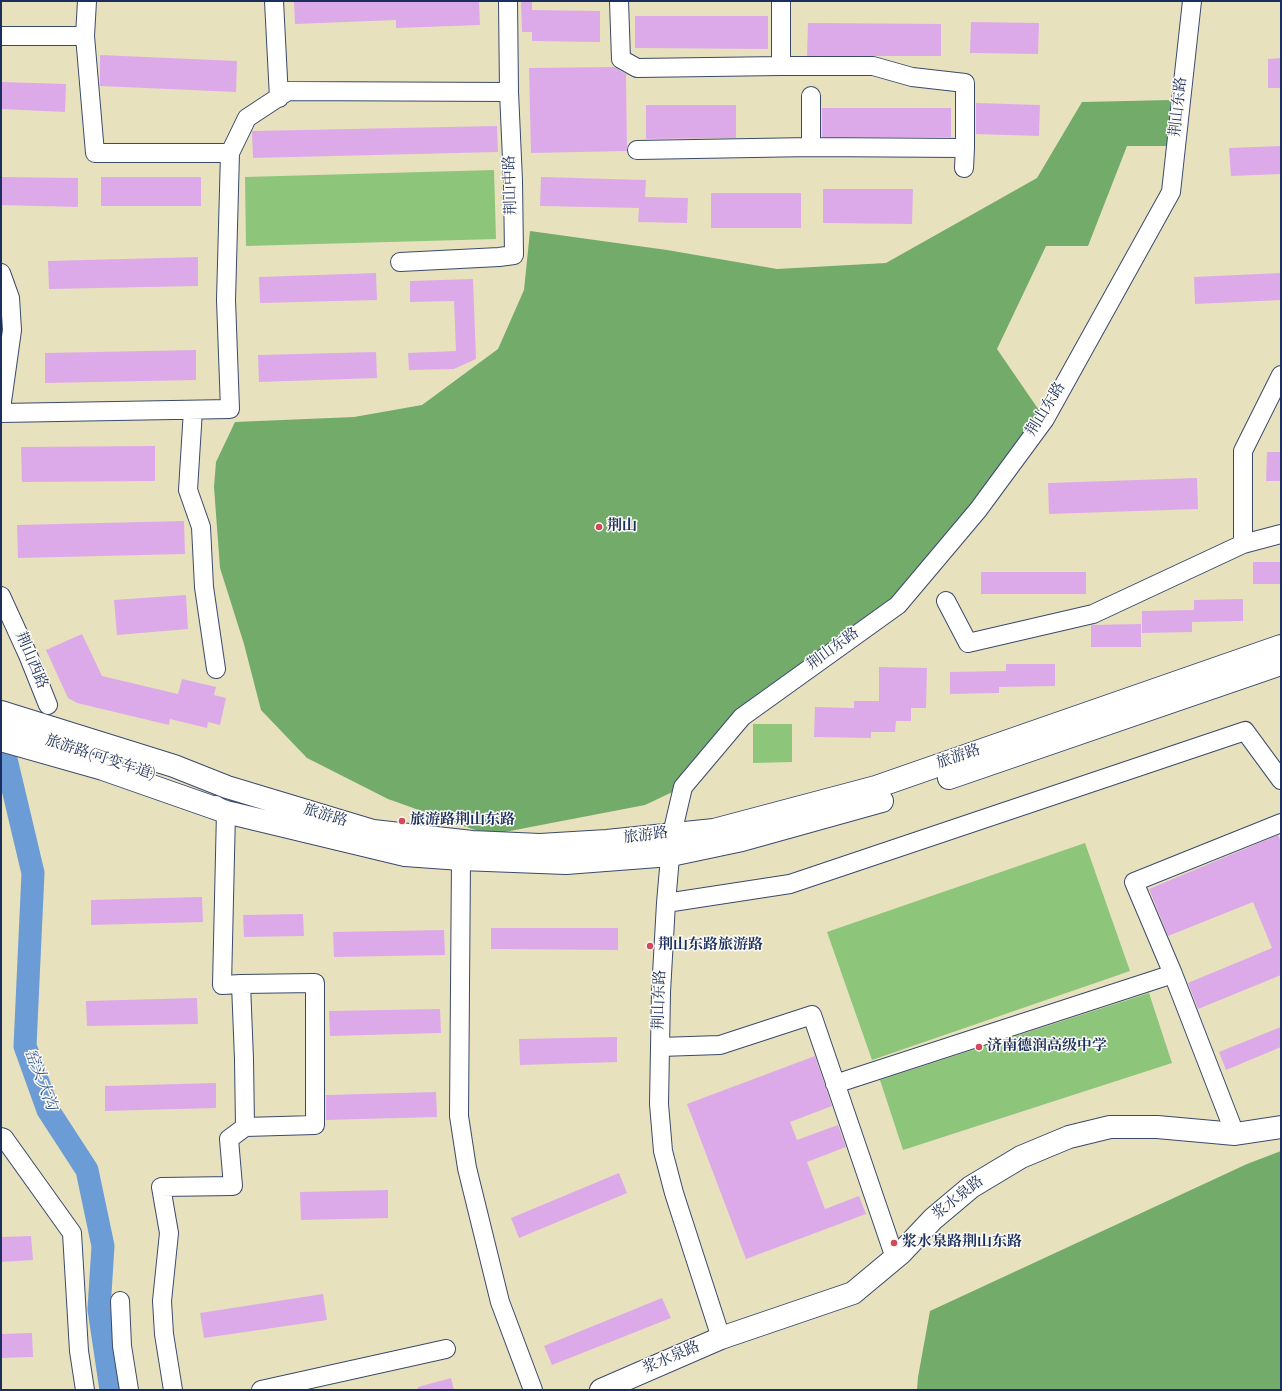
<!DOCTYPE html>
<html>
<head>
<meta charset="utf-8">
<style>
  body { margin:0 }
  #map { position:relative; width:1282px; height:1391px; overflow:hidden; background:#e8e1be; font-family:"Sorts Mill Goudy",serif }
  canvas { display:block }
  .frame { position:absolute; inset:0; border:2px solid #1b2f5e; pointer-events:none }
</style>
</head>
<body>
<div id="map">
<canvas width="1282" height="1391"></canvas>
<div class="frame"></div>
</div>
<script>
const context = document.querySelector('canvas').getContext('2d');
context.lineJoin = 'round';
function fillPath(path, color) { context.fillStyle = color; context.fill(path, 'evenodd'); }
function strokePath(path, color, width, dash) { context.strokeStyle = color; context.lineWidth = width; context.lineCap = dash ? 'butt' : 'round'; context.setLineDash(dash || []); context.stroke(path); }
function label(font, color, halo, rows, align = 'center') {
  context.font = font + ' "Sorts Mill Goudy","Noto Serif SC",serif'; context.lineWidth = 3; context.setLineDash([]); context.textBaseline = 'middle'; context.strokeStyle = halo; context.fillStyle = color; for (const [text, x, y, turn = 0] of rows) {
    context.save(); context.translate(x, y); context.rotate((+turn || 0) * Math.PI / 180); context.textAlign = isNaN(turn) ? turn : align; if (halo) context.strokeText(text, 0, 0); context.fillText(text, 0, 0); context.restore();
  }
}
const green = new Path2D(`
  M494,170L496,239L246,246L245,177Z
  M753,724H792V762L753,763Z
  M1085,843L1130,971L872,1060L827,932Z
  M1149,993L1172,1063L903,1150L880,1080Z`);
const forest = new Path2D(`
  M1171,100L1169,146H1127L1088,246H1046L997,349L1045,419L898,605L742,717L683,787L645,805L489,835L388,799L307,758L261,710L244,644L220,568L214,487L216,462L235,422L354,417L422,405L498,349L524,290L530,231L667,250L777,269L886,263L1037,178L1082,102Z
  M1281,1151V1390H917L918,1377L930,1311L1247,1164Z`);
const river = new Path2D(`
  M1,738L33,873L25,1046L48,1110L87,1170L103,1246L99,1309L111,1390`);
const building = new Path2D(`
  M294,1H382V2L479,1L480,25L396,28V20L295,24Z
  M521,1H532V10L600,11V42L532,41V32H522Z
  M635,16H768V49L635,48Z
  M971,22L1039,23L1038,54L970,53Z
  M808,23L941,24V56H807Z
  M100,55L237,61L236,92L100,86Z
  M1281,58V88H1268V59Z
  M614,67L626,74L627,151L531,153L529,68Z
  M1,82L66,84L65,112L1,109Z
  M976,103L1040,105L1039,136L976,134Z
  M646,105H736V138L646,139Z
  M822,108H951V137H822Z
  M497,126L498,152L253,158L252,131Z
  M1281,146V174L1231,176L1229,148Z
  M1,177L78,178V207L1,205Z
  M101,177H201V206H101Z
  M541,177L646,180L645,197L688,198L687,223L638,222L639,208L540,206Z
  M823,189H913L912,224L823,223Z
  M711,193H801V228H711Z
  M198,257V286L49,289L48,261Z
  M376,273L377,300L260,303L259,277Z
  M1281,273V300L1195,304L1194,277Z
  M473,279L476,359L454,369L409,370L408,353L456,351L454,301L410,302V281Z
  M196,350V380L45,383V353Z
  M376,352L377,378L259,382L258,355Z
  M155,446V481L22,482L21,447Z
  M1267,452H1281V481H1266Z
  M1197,478L1198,509L1049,514L1048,483Z
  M184,521L185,554L18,558L17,525Z
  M1253,562H1281V584H1253Z
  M981,572H1086V594H981Z
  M186,595L188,629L117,635L114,600Z
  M1243,599V621L1192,622V632L1142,633V611L1194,610V600Z
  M1141,624V647H1091V625Z
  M82,634L102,676L178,694L182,679L216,687L214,695L226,698L220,725L208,722L207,728L170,719L169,725L77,703L68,698L46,650Z
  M1006,664H1055V686L999,687V693L950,694V672L1006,671Z
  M879,667L927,668L926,708H911V721H896L895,732H871V738L814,737L815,707L854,708V701H879Z
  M1278,835L1281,842V975L1198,1009L1188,983L1272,948L1253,902L1168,936L1149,889Z
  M202,897L203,922L91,925V900Z
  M303,914L304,936L244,937L243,915Z
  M491,928H618V950L491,949Z
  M444,930L445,955L334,957L333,932Z
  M197,998L198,1024L87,1026L86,1001Z
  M440,1009L441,1033L330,1036L329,1011Z
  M1281,1027V1047L1226,1070L1219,1052Z
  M617,1037V1062L520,1065L519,1039Z
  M815,1056L832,1106L790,1122L797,1140L838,1125L846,1147L807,1162L825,1209L859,1196L866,1214L746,1259L687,1104Z
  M216,1083V1108L105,1111V1086Z
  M436,1092L437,1117L326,1120V1095Z
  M619,1173L627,1193L519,1238L511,1218Z
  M388,1190V1218L301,1220L300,1192Z
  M31,1236L33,1260L1,1262V1237Z
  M323,1294L327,1320L204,1338L200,1313Z
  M662,1298L671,1318L552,1365L544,1346Z
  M32,1333L33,1357L1,1358V1334Z
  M451,1378L454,1390H418V1387Z`);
const minor = new Path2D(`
  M274,1L279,98
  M619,1L621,59L637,68L781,66V1
  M1,36H85L87,1
  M85,36L95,153H230L247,118L288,91L509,92
  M781,66H873L912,77L965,83V148
  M811,147V96
  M637,150L811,147L965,148L964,168
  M400,262L499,257L514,255L513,181L509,92L508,1
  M1,273L10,298L12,330L1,409
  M193,410L188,490L201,527L204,587L216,669
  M1,413L230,409L226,300L230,153
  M1243,544V451L1281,375
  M1,596L28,655L48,705
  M946,601L968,643L1093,614L1243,544L1281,534
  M1,729L45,741
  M461,859L459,1116L467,1168L500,1302L533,1390
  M666,903L790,884L1245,731L1281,780
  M241,984L315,983V1125L245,1127
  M660,1047L720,1045L812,1015L895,1258
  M835,1084L1173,974
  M1235,1134L1173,974L1134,882L1281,823
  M1,1137L4,1138L72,1233L79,1351L85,1390
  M120,1301L122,1346L129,1390
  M721,1338L674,1193L663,1151L659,1104L661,992L666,903L672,834L683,787L742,717L898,605L978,510L1045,419L1171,192L1192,1
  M173,1390L164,1334L162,1301L169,1233L161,1187L233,1186L229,1139L245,1127L244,1059L241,984L222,985L226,812L216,805
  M261,1390L446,1349`);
const major = new Path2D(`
  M1,712L174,766L227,787L373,831L472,842L540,845L607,841L714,830L876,787L1281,646
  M1,740L103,769L226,812L405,855L461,859L566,863L671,855L742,840L882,801
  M949,778L1281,664
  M601,1390L721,1338L853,1293L901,1253L933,1219L971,1187L1021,1157L1069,1137L1110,1127H1157L1235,1134L1281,1127`);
const markers = [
  [599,527,4,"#d1495b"],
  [402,821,4,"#d1495b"],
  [650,946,4,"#d1495b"],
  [979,1047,4,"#d1495b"],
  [894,1243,4,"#d1495b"]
];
const streetNames = [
  ["荆山东路",1180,107,-84],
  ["荆山中路",512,185,-92],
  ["荆山东路",1047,410,-58],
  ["荆山东路",834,650,-36],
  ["荆山西路",30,661,67],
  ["旅游路",959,758,-19],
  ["旅游路(可变车道)",100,759,18],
  ["旅游路",325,817,17],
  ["旅游路",646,837,-7],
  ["荆山东路",661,1000,-88],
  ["浆水泉路",959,1199,-38],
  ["浆水泉路",672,1359,-23]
];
const poiNames = [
  ["荆山",607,527],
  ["旅游路荆山东路",410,821],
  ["荆山东路旅游路",658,946],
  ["济南德润高级中学",987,1047],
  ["浆水泉路荆山东路",902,1243]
];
const waterNames = [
  ["窑头大沟",39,1080,69]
];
fillPath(green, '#8dc67a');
fillPath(forest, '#72ab6a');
strokePath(river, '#6b9cd5', 23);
fillPath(building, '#ddaae9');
strokePath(minor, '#3a4a6c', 20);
strokePath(major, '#3a4a6c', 24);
strokePath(minor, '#fff', 18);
strokePath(major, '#fff', 22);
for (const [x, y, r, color] of markers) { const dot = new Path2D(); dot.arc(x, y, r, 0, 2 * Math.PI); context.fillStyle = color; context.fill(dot); strokePath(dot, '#fdfcf7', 1.5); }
label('15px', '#1b2f5e', '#fdfcf7', streetNames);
label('bold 15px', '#1b2f5e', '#fdfcf7', poiNames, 'left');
label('italic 16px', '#3b5b8e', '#fdfcf7', waterNames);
</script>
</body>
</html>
